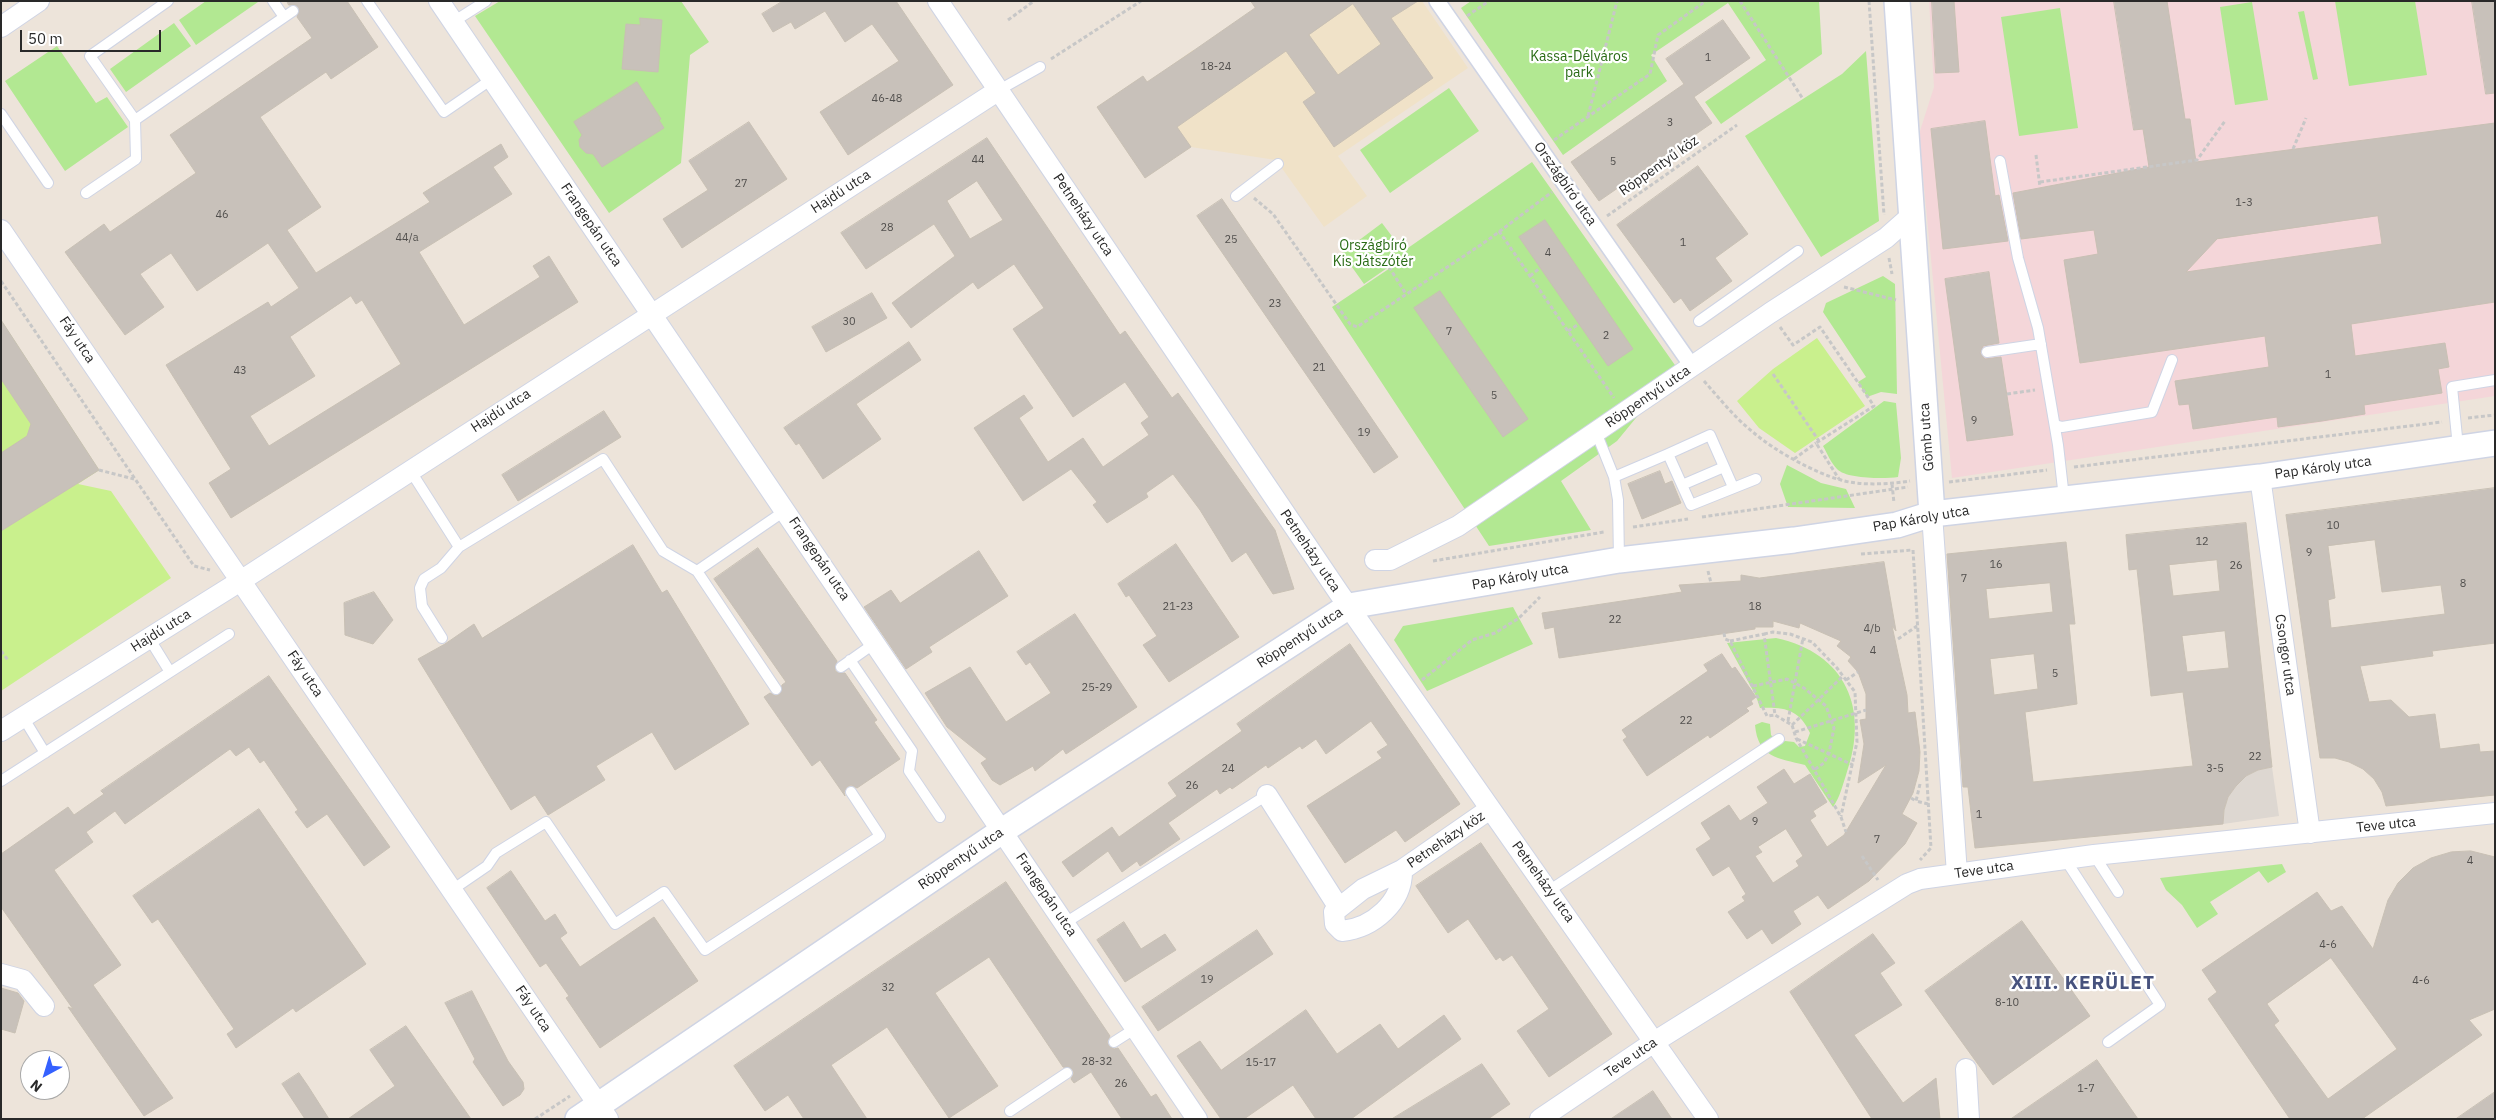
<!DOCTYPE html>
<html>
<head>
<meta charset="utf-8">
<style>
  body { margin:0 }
  #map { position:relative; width:2496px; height:1120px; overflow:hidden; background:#ede4da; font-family:"IBM Plex Sans",sans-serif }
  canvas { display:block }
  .frame { position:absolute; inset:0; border:2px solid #292929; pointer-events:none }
  .north { position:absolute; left:20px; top:1050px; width:50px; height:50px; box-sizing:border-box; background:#fff; border:1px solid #a9a9a9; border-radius:50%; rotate:219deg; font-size:14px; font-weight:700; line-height:20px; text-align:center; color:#292929 }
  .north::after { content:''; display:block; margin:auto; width:18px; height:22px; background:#3561ff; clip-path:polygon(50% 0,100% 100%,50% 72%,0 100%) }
  .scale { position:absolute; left:20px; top:30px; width:141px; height:22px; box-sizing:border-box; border:2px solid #292929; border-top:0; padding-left:6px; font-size:15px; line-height:18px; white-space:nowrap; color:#292929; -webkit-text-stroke:4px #fff; paint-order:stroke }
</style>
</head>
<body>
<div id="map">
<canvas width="2496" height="1120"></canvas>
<div class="frame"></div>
<div class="north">N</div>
<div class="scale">50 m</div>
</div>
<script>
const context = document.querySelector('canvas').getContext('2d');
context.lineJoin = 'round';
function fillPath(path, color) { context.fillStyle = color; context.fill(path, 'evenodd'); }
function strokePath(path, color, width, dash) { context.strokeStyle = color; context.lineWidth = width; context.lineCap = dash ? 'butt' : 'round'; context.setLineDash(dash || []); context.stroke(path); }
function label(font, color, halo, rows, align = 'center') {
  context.font = font + ' "IBM Plex Sans",sans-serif'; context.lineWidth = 4.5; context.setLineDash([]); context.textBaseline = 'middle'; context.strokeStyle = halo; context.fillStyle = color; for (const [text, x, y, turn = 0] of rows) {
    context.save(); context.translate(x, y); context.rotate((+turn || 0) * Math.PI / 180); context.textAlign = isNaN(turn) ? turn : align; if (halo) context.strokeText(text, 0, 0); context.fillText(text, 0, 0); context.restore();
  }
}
const education = new Path2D(`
  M1251,1H1422L1468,68L1338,156L1367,196L1324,227L1276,160L1191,147L1145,178L1097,107L1143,76L1153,91L1157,87L1152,79L1193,50L1195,54L1209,45L1206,42L1255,8Z`);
const medical = new Path2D(`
  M1929,1H2495V396L1952,478L1919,134L1934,87Z`);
const green = new Path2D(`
  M206,1H257L258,2L196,45L179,20Z
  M500,1H681L709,42L690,55L681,163L609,213L475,16Z
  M1471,1H1819L1822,54L1721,124L1705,102L1766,60L1728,3L1651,55L1667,81L1563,155L1461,8Z
  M2335,1H2415L2427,75L2349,86Z
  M2252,2L2268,100L2235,105L2220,7Z
  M2060,8L2078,128L2019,136L2001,17Z
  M2304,11L2318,79L2313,80L2298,12Z
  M174,23L191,46L126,92L110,69Z
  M57,46L96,103L107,97L128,127L65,171L5,81Z
  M1866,51L1879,221L1821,257L1745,136L1842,74Z
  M1449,88L1479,131L1390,193L1360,150Z
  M1532,162L1677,368L1617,441L1561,481L1591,530L1489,546L1332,307L1408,256L1405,250Z
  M1382,223L1406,255L1364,284L1342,253Z
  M1883,276L1895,284L1897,394L1881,392L1867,397L1858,382L1866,377L1823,312L1826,303Z
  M1884,401L1896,403L1901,458L1898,477C1885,479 1846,479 1837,469C1831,463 1827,453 1823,446Z
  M1787,465L1821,483L1846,489L1855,508L1788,507L1780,484Z
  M1513,607L1533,644L1427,691L1394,640L1403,626Z
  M1776,638C1846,653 1870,709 1846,775C1842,787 1840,797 1833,807L1805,765C1778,758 1758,758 1755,725L1762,722L1770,724L1771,735L1779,744L1785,741L1794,742L1799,747L1805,746L1810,733C1799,709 1784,707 1760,708L1756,696L1727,643Z
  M2282,864L2286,872L2268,883L2259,871L2210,902L2218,914L2197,928L2182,905L2166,890L2160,878Z`);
const pitch = new Path2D(`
  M1,320L99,470L78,484L111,491L171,578L1,691Z
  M1817,338L1865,406L1795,453L1759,428L1737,401L1773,369Z`);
const plaza = new Path2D(`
  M2272,767L2279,816L2223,824L2224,810L2228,797L2236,786L2246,776L2258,770Z`);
const building = new Path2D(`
  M287,1H347L378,47L331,79L326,72L260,117L321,207L287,230L316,273L430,202L423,193L501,144L508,157L493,167L512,194L419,252L464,325L540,277L533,266L549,256L578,302L231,518L209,483L231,469L166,365L268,302L271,307L299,288L268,243L197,291L171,253L140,274L164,307L125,335L65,252L104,224L110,232L196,173L170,135L312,38L297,17L299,8L295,5H289ZM351,296L356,304L362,300L401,364L269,446L250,416L315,376L290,337Z
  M783,1H896L953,85L848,155L820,112L899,61L872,24L845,42L825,11L795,29L791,22L773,32L762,14Z
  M1251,1H1418L1391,18L1433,78L1334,147L1303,102L1316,93L1286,51L1177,127L1191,147L1145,178L1097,107L1143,76L1147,82L1193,51L1255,8ZM1353,4L1381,44L1338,75L1309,35Z
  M1932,1H1954L1959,72L1936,73Z
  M2114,1H2167L2185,119H2190L2196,162L2495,123V302L2351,324L2355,356L2445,343L2449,367L2438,369L2442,393L2364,405L2365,414L2322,421L2278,427L2277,417L2193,429L2189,404L2179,405L2175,381L2269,367L2265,336L2080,363L2064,260L2098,254L2094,230L2021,239L2013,193L2149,167L2143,129L2134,130ZM2378,216L2382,244L2186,272L2217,239Z
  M2472,1H2495V93L2486,94Z
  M640,18L662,20L658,72L622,69L626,24L640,25Z
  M1723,20L1750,58L1694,97L1712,123L1599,201L1571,162L1684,84L1666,59Z
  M637,82L661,119L659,120L664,128L602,167L593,154L586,153L580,147L579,140L582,135L574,122Z
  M1985,121L1995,196L1999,195L2008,241L1943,249L1931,129Z
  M749,122L787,179L682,248L663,219L708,190L689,161Z
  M987,138L1120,335L1125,331L1172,398L1178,393L1275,530L1294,589L1273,594L1246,552L1232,562L1200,510L1173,474L1146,493L1148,497L1107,523L1093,505L1097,502L1071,469L1023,501L974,428L1024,395L1033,408L1019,418L1048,462L1083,438L1103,467L1149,435L1141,423L1149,417L1125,382L1073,417L1013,329L1044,308L1014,264L978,289L973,282L911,328L892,303L955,256L934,224L866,269L841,233ZM977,181L1003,220L970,239L947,201Z
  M1698,166L1748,234L1715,258L1732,281L1690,311L1681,298L1674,303L1617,225Z
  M1222,199L1398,457L1374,473L1197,216Z
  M1545,220L1633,349L1608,366L1519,237Z
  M1989,272L1999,343L1983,346L1980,353L1985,359L2001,357L2013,435L1967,441L1945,279Z
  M1440,291L1528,419L1503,437L1414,308Z
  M872,293L887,318L826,352L812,327Z
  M1,320L99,470L1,531V453L27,436L31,424L1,379Z
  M909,342L921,360L856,404L881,439L823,479L799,443L796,445L784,428Z
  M604,411L621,437L518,501L502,475Z
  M1660,471L1665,484L1672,481L1681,503L1642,519L1628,484Z
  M2495,488V643L2432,651L2433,656L2360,666L2369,702L2391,700L2409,717L2435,714L2440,749L2479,744L2480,752L2495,751V795L2386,806L2382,792L2374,779L2363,769L2349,762L2335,758H2320L2286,515ZM2375,540L2382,592L2441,585L2445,614L2331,628L2328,600L2335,598L2328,546Z
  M2246,523L2272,767L2258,770L2246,776L2236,786L2228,797L2224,810L2223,824L1975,848L1968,787H1963L1947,554L2066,542L2075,624H2069L2077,704L2025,712L2033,782L2193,766L2183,692L2151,696L2137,569L2129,570L2126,535ZM2217,560L2220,591L2173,596L2169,565ZM2050,583L2053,612L1989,619L1986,589ZM2225,631L2229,668L2187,672L2182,636ZM2034,654L2038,689L1994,695L1990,659Z
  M1176,544L1239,637L1169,682L1143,645L1157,636L1129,595L1126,597L1118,584Z
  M633,545L662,593L667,590L749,724L675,770L652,732L596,766L605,780L548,815L535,795L511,810L418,659L445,644L474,624L482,638Z
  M758,548L837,661L835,671L839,673H845L877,720L874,722L900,759L857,788L851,785L847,787L844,792L845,796L820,760L812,766L764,697L770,693L776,696L780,694L782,685L786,682L714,579Z
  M979,551L1008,596L929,647L932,652L906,669L864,607L891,590L900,603Z
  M1884,562L1896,631L1892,626L1907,695L1908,713L1915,712L1920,752L1919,771L1913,793L1902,814L1917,823L1905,844L1869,881L1828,909L1818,895L1793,911L1801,924L1772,944L1762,929L1747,939L1728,912L1745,901L1742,897L1746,894L1729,866L1713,876L1696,849L1711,839L1701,823L1729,805L1740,821L1768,803L1757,787L1784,769L1794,784L1810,774L1827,802L1813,811L1816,816L1810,820L1827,847L1844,835L1886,765L1858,783L1864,744L1860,720L1866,719V694L1858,672L1848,661L1851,657L1837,646L1841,641L1800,623L1799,628L1773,621V627H1755V629L1559,658L1554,627L1545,629L1542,613L1682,592L1679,585L1741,581V575L1759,578ZM1786,829L1803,856L1796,861L1799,866L1773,883L1755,856L1762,852L1758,847Z
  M374,592L393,620L373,644L345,635L344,603Z
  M1075,614L1137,707L1066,754L1063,749L1035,771L1033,766L1000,785L992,780L981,763L987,759L947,727L925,693L970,667L1006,722L1051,693L1030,662L1026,665L1017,652Z
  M1350,644L1460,804L1405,842L1396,830L1345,863L1307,806L1382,758L1377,752L1388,745L1371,721L1326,754L1316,739L1302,749L1300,746L1268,768L1266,765L1232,789L1230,787L1220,794L1217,789L1168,823L1180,839L1140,866L1137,861L1122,872L1108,851L1073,877L1062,862L1112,827L1119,837L1177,796L1168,783L1242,731L1237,724Z
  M1722,654L1732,669L1735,667L1756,697L1751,701L1753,704L1746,708L1749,711L1710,738L1708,735L1647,776L1623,740L1627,737L1622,730L1708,671L1704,665Z
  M269,676L390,847L364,866L327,814L307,828L295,812L298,810L264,760L260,763L249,747L236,756L230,749L125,824L115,811L86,832L93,842L54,870L121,965L93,985L173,1098L144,1116L68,1007L73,1009L1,907V854L68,807L74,815L104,794L101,791Z
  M259,809L366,964L296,1012L293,1008L236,1048L227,1034L234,1029L158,919L152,923L133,896Z
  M1481,843L1612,1034L1549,1077L1517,1031L1549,1009L1512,955L1503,961L1500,957L1496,960L1468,919L1448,933L1416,886Z
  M2471,851L2495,857V1009L2469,1020L2482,1035L2362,1119H2290L2208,999L2217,992L2202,970L2317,892L2331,911L2342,906L2373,949L2388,900L2398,883L2413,868L2431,858L2451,852ZM2331,958L2397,1049L2328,1099L2274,1025L2279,1021L2267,1004Z
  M511,871L545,921L555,914L567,933L560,938L580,967L654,917L698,981L600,1048L566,998L569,996L546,963L540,967L487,888Z
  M1006,882L1110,1036L1107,1042L1109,1046L1114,1049L1118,1048L1151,1097L1156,1094L1172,1119H1122L1091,1072L1074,1083L1071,1079L1074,1073L1072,1069L1063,1067L989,957L935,993L998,1086L949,1118L887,1027L831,1065L867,1119H804L788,1095L765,1111L734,1066Z
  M2022,921L2090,1016L1993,1085L1925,991Z
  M1124,922L1141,949L1165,934L1176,950L1125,982L1097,940Z
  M1257,930L1273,954L1158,1031L1142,1007Z
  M1873,934L1895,963L1880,973L1902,1005L1854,1035L1903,1103L1936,1078L1940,1119H1872L1790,992Z
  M1,988L18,993L24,1001L15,1033L1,1029Z
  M472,991L508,1061L523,1082L524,1089L520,1095L503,1106L473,1062L475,1059L445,1003Z
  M1306,1010L1337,1054L1380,1024L1398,1049L1444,1015L1461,1039L1351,1119H1316L1293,1085L1244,1119H1221L1177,1056L1200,1041L1221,1070Z
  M406,1026L471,1119H348L395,1086L370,1050Z
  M2097,1060L2138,1119H2011Z
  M1482,1064L1510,1104L1488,1119H1392Z
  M299,1073L308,1086L329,1119H305L282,1084Z
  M1653,1091L1672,1119H1611Z
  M2495,1092V1119H2456Z`);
const path = new Path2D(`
  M1740,1L1803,99
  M1869,1L1884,215
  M1467,16L1489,1
  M1008,20L1034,1
  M1051,59L1141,1
  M1588,116L1617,1
  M1554,140L1650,74L1658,35L1706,1
  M2293,149L2306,118
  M2036,155L2040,187
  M2040,182L2197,160L2225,121
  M1254,198L1273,214L1350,324L1357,327L1488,240L1552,192
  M1607,216L1737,125
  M1499,231L1614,398
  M1889,258L1892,274
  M1389,267L1406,294
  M1530,276L1540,268
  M1,281L194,566L210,570
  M1844,287L1896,300
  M1780,327L1793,345L1820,327L1874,406L1816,443L1839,479
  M1568,331L1579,324
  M1773,374L1819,441
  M1704,381C1720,399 1735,418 1754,433C1775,451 1815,473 1841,480C1860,486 1891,484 1910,481
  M2007,394L2035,390
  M2468,418L2495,415
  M1794,459L1816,443
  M2074,467L2442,422
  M99,470L134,479
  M1949,482L2047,470
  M1892,484L1894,503
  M1702,517L1908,487
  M1633,527L1688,519
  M1913,550L1931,848L1920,860
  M1861,554L1912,550
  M1433,561L1604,532
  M1708,571L1711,583
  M1724,633L1725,639L1730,641L1767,716L1775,715
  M1764,634L1773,632L1790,634L1812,642L1837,668L1855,692L1857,742L1841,816
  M1898,639L1917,626
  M1730,641L1764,634L1775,715L1792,725L1796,738L1841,817L1846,832
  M1,651L8,660
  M1422,680L1472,640L1495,633L1519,618L1540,597
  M1846,680L1858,672
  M1753,686L1787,679L1804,688L1826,706L1834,728L1829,753L1824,763L1814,770
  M1788,721L1803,638
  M1792,725L1843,676
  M1795,732L1866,710
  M1797,739L1853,765
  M1920,784L1916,801L1928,804
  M1911,798L1916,801
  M1862,856L1878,880
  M535,1119L570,1096`);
const service = new Path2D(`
  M168,1L90,56L135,120L293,11
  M273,1L284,17
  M367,1L444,112L492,79
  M453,22L486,1
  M999,90L1040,67
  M1,114L48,183
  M2000,161L2018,258L2038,328L2058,445L2064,498
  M86,193L136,159L135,120
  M1236,196L1278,164
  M1699,321L1798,251
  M1987,352L2041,344
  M2055,425L2062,427L2152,412L2172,360
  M1596,432L1614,477L1618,500L1619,560
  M2458,447L2452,387L2495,380
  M1668,454L1710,435L1733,487
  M410,470L459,547
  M1614,477L1668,454L1691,505L1756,479
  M1682,485L1724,467
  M149,638L170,672
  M442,638L422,606L420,588L424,579L441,568L459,547L603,459L663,551L697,571
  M850,660L912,751L909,771L940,817
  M841,667L875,643
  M776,689L697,571L786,510
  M23,717L45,753
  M1,781L229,634
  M2094,855L2118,892
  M2065,859L2160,1005L2108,1042
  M452,890L487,866L496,853L546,822L615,924L664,892L705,950L880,836L851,792
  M1550,890L1779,739
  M1065,923L1267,795
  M1114,1042L1136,1028
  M1010,1111L1067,1073`);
const pedestrian = new Path2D(`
  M1437,1L1692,366`);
const minor = new Path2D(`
  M439,1L1197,1119
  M938,1L1339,593L1708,1119
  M1,27L39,1
  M1,230L608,1119
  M2260,477L2310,833
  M1932,514L1957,874
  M1375,560H1390L1458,526L1770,313L1886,238L1912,215
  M1,731L242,580L999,90
  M1267,795L1339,908
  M1402,870C1403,902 1373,928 1342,931L1335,924L1334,912L1363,889L1402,870L1490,809
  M1,974L23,980L44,1006
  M1966,1069L1969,1119
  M1540,1119L1654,1042L1907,884L1920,879L2094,855L2495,813`);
const tertiary = new Path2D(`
  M1897,1L1932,514
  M578,1119L1002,831L1349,606L1619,560L1794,540L1897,525L1932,514L2260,477L2495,443`);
const numberNames = [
  ["1",1708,58],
  ["18-24",1216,67],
  ["46-48",887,99],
  ["3",1670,123],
  ["44",978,160],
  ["5",1613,162],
  ["27",741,184],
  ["1-3",2244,203],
  ["46",222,215],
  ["28",887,228],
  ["44/a",407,238],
  ["25",1231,240],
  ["1",1683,243],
  ["4",1548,253],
  ["23",1275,304],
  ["30",849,322],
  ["7",1449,332],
  ["2",1606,336],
  ["21",1319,368],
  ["43",240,371],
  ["1",2328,375],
  ["5",1494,396],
  ["9",1974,421],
  ["19",1364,433],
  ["10",2333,526],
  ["12",2202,542],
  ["9",2309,553],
  ["16",1996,565],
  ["26",2236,566],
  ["7",1964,579],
  ["8",2463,584],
  ["21-23",1178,607],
  ["18",1755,607],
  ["22",1615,620],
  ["4/b",1872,629],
  ["4",1873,651],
  ["5",2055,674],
  ["25-29",1097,688],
  ["22",1686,721],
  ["22",2255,757],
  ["24",1228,769],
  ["3-5",2215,769],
  ["26",1192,786],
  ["1",1979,815],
  ["9",1755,822],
  ["7",1877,840],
  ["4",2470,861],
  ["4-6",2328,945],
  ["19",1207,980],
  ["4-6",2421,981],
  ["32",888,988],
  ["8-10",2007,1003],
  ["28-32",1097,1062],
  ["15-17",1261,1063],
  ["26",1121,1084],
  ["1-7",2086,1089]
];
const parkNames = [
  ["Kassa-Délváros",1579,57],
  ["park",1579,73],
  ["Országbíró",1373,246],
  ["Kis Játszótér",1373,262]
];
const streetNames = [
  ["Röppentyű köz",1659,166,-35],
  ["Országbíró utca",1565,184,55],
  ["Hajdú utca",841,192,-33],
  ["Petneházy utca",1083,215,56],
  ["Frangepán utca",591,225,56],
  ["Fáy utca",77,340,56],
  ["Röppentyű utca",1648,397,-34],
  ["Hajdú utca",501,411,-33],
  ["Gömb utca",1927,437,-94],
  ["Pap Károly utca",2323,468,-8],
  ["Pap Károly utca",1921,519,-10],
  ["Petneházy utca",1310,551,56],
  ["Frangepán utca",819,559,56],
  ["Pap Károly utca",1520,577,-10],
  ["Hajdú utca",161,631,-32],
  ["Röppentyű utca",1300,638,-33],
  ["Csongor utca",2285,655,82],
  ["Fáy utca",305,674,56],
  ["Teve utca",2386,825,-6],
  ["Petneházy köz",1446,840,-34],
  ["Röppentyű utca",961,859,-34],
  ["Teve utca",1984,870,-8],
  ["Petneházy utca",1543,882,54],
  ["Frangepán utca",1046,895,56],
  ["Fáy utca",533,1009,56],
  ["Teve utca",1631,1058,-34]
];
const districtNames = [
  ["XIII. KERÜLET",2083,984]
];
fillPath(education, '#f0e2c8');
fillPath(medical, '#f4d6d9');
fillPath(green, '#b2e892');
fillPath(pitch, '#c9f08d');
fillPath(plaza, '#ddd7d1');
fillPath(building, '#c8c1ba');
strokePath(building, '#c8c0b4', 1);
strokePath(service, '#cfd4e4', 12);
strokePath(pedestrian, '#cfd4e4', 18);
strokePath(minor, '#cfd4e4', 22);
strokePath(tertiary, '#cfd4e4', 28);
strokePath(path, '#c7c7c7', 3, [4, 2.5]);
strokePath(service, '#fff', 10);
strokePath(pedestrian, '#fff', 15);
strokePath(minor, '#fff', 20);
strokePath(tertiary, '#fff', 25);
label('11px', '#514f4d', null, numberNames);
label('14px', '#296b15', '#fff', parkNames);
label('14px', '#292929', '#fff', streetNames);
context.letterSpacing = '1px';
label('bold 19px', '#47527d', '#fff', districtNames);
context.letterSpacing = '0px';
</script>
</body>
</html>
